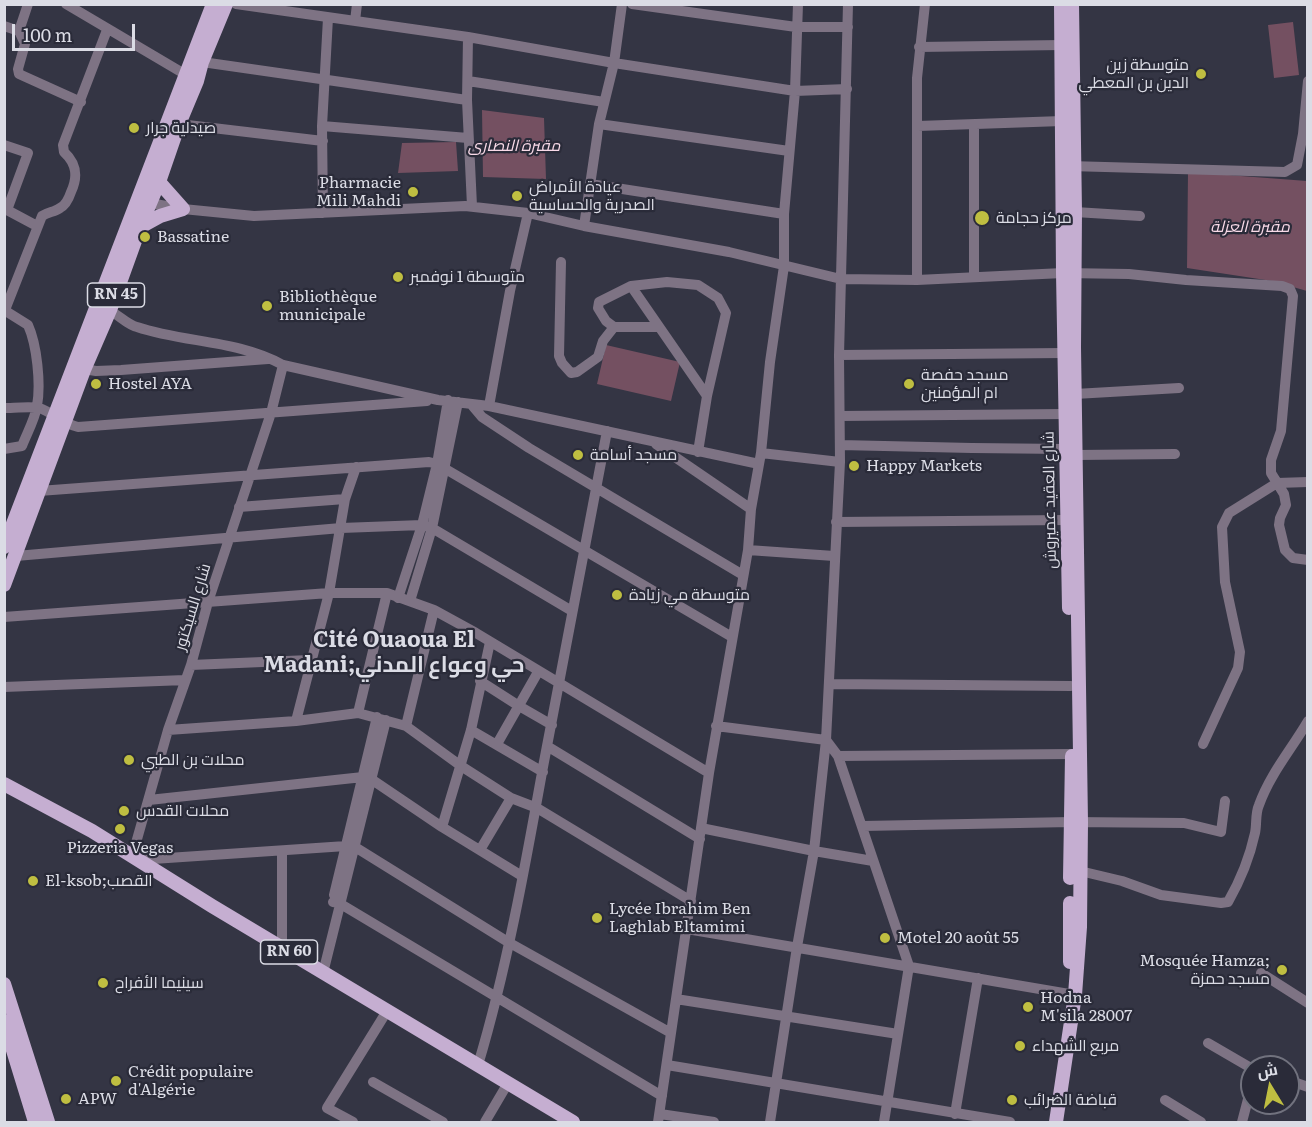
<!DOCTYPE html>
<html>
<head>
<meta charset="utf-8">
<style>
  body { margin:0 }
  #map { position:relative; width:1312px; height:1127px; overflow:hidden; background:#343544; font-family:Literata,Cairo,serif }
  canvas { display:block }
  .frame { position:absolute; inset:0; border:6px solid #dbdce5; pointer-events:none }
  .north { position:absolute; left:1240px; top:1055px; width:60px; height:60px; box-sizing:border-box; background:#2a2b39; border:2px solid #71727e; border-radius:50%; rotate:350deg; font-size:16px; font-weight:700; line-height:24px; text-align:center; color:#dbdce5 }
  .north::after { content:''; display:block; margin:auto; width:21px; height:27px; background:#bfbe41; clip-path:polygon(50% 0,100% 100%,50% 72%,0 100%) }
  .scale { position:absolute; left:12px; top:24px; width:123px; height:27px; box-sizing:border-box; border:3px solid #dbdce5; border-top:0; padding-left:8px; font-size:18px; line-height:21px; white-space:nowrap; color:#dbdce5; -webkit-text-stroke:4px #2a2b39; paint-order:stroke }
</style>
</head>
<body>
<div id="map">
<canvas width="1312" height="1127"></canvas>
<div class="frame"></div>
<div class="north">ش</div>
<div class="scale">100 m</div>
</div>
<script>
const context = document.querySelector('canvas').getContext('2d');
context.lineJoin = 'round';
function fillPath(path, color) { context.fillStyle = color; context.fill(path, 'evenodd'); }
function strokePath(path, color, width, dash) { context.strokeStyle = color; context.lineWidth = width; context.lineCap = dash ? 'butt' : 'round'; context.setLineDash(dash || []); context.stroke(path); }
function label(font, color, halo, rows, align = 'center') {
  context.font = font + ' Literata,Cairo,serif'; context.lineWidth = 4.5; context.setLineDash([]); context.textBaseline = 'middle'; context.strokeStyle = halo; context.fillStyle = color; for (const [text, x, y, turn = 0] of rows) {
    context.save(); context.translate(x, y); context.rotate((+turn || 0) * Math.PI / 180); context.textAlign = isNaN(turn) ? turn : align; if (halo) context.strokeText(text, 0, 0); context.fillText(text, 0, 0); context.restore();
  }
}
const green = new Path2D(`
  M1293,22L1299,75L1274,78L1268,25Z
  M482,110L544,118L546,179L483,177Z
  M456,142L458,171L398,173L402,143Z
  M1188,172L1307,181V291L1272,281L1187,268Z
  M606,345L680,362L671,401L597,384Z`);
const minor = new Path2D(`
  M66,4L193,79
  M236,4L468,37L614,63L795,91L847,89
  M632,4L796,27H848
  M355,21L357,4
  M4,26L19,31L28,4
  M19,31L25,44L18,69L19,74L81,102
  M468,37L467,100L472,206
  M919,47L1062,45
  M202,62L467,100
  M468,81L604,102
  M179,124L323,141
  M599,124L789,151
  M974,125V277
  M322,126L468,138
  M918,126L1062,121
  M4,145L28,153L7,210L4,209
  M1069,166L1285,172L1297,165L1303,134L1308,81
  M590,184L784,214
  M144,202L183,209L254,216L465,206L528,213L584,226L729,252L841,279L917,280L1063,273L1129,274L1186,280L1282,286L1290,289L1293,296L1281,431L1271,460V473L1284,494L1286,505L1280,518L1279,525L1285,550L1293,558L1308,560
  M7,210L37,226
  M1075,212L1140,216
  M323,213L322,126L328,18
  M584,226L599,124L614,63L622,4
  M561,262L559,356L562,363L571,373L577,372L598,357L603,341L614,327
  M917,280V78L925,4
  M631,286L599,302L598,308L606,321L614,327H659
  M105,309C117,312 125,324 137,327C185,343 238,340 283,365L438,400L489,406L759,464
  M4,310L28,325C37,345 41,384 37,406C35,419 27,433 22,446L4,449
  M5,310L42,216C48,212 55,212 60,208C66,205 69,198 71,192C78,177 77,164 64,152L63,145L107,30
  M839,355L1064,353
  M77,368L96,371L121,370L268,359
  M1075,394L1179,388
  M471,404L482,417L529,448L743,575
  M489,406L510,291L528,213
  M4,408C12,408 34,406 39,408C52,412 62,423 78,427L427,401
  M840,416L1065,414
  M656,444L751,509
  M840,445L972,448L1065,449
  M698,452L707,396L726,313L718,298L698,285L667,282L631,286L707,396
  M761,453L840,462
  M1077,455L1175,454
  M39,491L429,462L437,464L732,637
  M239,507L345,499
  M836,522L1067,520
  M748,550L834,556
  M16,556L341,528L422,525L432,528L572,611
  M387,593L358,713L406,726L434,610
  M398,598L422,525L437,464L448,400
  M410,601L432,528L458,402
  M4,617L329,593H387L434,610L476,633L709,773
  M191,665L310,660
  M480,681L519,706L552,725
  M830,684L1071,686
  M4,687L185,680
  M296,721L329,593L345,499L356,467
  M406,726L461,766L511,798L537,808L691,901
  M716,726L826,740L838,756L1072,754
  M168,730L296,721L358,713
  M471,730L543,772
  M497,744L538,672
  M1203,744L1238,668L1240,652L1225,582L1222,527L1229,513L1277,483L1308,482
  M547,746L700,839
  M838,756L909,966L884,1122
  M149,800L363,777L371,779L442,827L522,876
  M863,826L1071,822L1184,823L1221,832L1225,801
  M442,827L471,730L490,642
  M701,828L814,851L873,861
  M480,850L511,798
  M282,851V948
  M132,857L168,730L191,665L208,602L271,413L283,365
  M138,860L346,846L355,847L508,942L671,1033
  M1080,871L1122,881L1161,895L1221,903L1228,902C1240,881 1250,856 1255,833C1257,824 1255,814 1259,805C1270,774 1291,750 1308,721
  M334,895L377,717
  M333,902L339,903L662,1096
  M687,929L1075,995
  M323,973L386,720
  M1261,973L1308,1003
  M676,999L898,1034
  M1208,1043L1251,1068L1252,1084L1242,1122
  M478,1065C507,968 525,867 543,767C565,655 586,543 607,431
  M667,1065L1010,1122
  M1288,1080L1308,1087
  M373,1082L443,1122
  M1165,1100L1201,1122
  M660,1114L714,1122
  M955,1114L978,978
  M353,1122L327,1108L387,1011
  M485,1122L508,1083
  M658,1122L709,773L748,550L751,509L761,453L770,362L784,266V214L795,91L798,4
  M770,1122L797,947L814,851L826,740L840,462L839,355L848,4`);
const major = new Path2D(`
  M1061,4L1063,273L1069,608
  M140,227L160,216L183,209L159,182
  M4,547L213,4
  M4,585L84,370L110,310L140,227L159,182L179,124L197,81L202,62L226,4
  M4,784L92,831L212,906L573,1122
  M1070,878L1072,756
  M1070,903V962
  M4,984L48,1122
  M4,1021L35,1122
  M1056,1122L1075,995L1080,927L1081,822L1074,347L1075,212L1072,4`);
const markers = [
  [1201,74,6,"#bfbe41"],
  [134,128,6,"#bfbe41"],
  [413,192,6,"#bfbe41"],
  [517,196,6,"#bfbe41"],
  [982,218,8,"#bfbe41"],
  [145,237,6,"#bfbe41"],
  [398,277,6,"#bfbe41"],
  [267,306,6,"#bfbe41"],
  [96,384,6,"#bfbe41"],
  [909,384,6,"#bfbe41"],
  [578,455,6,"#bfbe41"],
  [854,466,6,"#bfbe41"],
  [617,595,6,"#bfbe41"],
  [129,760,6,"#bfbe41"],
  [124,811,6,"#bfbe41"],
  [120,829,6,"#bfbe41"],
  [33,881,6,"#bfbe41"],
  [597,918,6,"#bfbe41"],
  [885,938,6,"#bfbe41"],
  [1282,970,6,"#bfbe41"],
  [103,983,6,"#bfbe41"],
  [1028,1007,6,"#bfbe41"],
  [1020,1046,6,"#bfbe41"],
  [116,1081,6,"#bfbe41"],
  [66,1099,6,"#bfbe41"],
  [1012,1100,6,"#bfbe41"]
];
const shields = [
  [116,295,57],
  [289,952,57]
];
const shieldNames = [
  ["RN 45",116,295],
  ["RN 60",289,952]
];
const poiNames = [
  ["متوسطة زين",1189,65,"right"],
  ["الدين بن المعطي",1189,83,"right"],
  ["صيدلية جرار",146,128],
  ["Pharmacie",401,183,"right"],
  ["Mili Mahdi",401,201,"right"],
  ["عيادة الأمراض",529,187],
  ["الصدرية والحساسية",529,205],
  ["مركز حجامة",996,218],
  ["Bassatine",157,237],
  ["متوسطة 1 نوفمبر",410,277],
  ["Bibliothèque",279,297],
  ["municipale",279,315],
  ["مسجد حفصة",921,375],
  ["ام المؤمنين",921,393],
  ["Hostel AYA",108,384],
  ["مسجد أسامة",590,455],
  ["Happy Markets",866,466],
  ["متوسطة مي زيادة",629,595],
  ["محلات بن الطبي",141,760],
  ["محلات القدس",136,811],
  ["Pizzeria Vegas",120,848,"center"],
  ["El-ksob;القصب",45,881],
  ["Lycée Ibrahim Ben",609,909],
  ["Laghlab Eltamimi",609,927],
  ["Motel 20 août 55",897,938],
  ["Mosquée Hamza;",1270,961,"right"],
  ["مسجد حمزة",1270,979,"right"],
  ["سينيما الأفراح",115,983],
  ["Hodna",1040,998],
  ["M'sila 28007",1040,1016],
  ["مربع الشهداء",1032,1046],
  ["Crédit populaire",128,1072],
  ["d'Algérie",128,1090],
  ["APW",78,1099],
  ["قباضة الضرائب",1024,1100]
];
const parkNames = [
  ["مقبرة النصارى",514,146],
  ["مقبرة العزلة",1250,227]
];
const streetNames = [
  ["شارع العقيد عميروش",1050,500,-91],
  ["شارع السيكتور",193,607,-73]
];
const districtNames = [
  ["Cité Ouaoua El",394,641],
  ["Madani;حي وعواع المدني",394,666]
];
fillPath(green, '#745061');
strokePath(minor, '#7e7384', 10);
strokePath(major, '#c5aed1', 14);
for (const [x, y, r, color] of markers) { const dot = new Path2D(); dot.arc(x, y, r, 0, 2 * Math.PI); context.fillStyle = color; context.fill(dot); strokePath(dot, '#2a2b39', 2); }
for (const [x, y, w] of shields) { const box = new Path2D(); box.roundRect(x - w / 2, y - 12, w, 24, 4.5); context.fillStyle = '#2a2b39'; context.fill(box); strokePath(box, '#dbdce5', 1.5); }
label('bold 15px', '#dbdce5', null, shieldNames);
label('16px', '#dbdce5', '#2a2b39', poiNames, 'left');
label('italic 16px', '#f9dae8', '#2a2b39', parkNames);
label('16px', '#dbdce5', '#2a2b39', streetNames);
label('bold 22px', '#dbdce5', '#2a2b39', districtNames);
</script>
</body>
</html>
